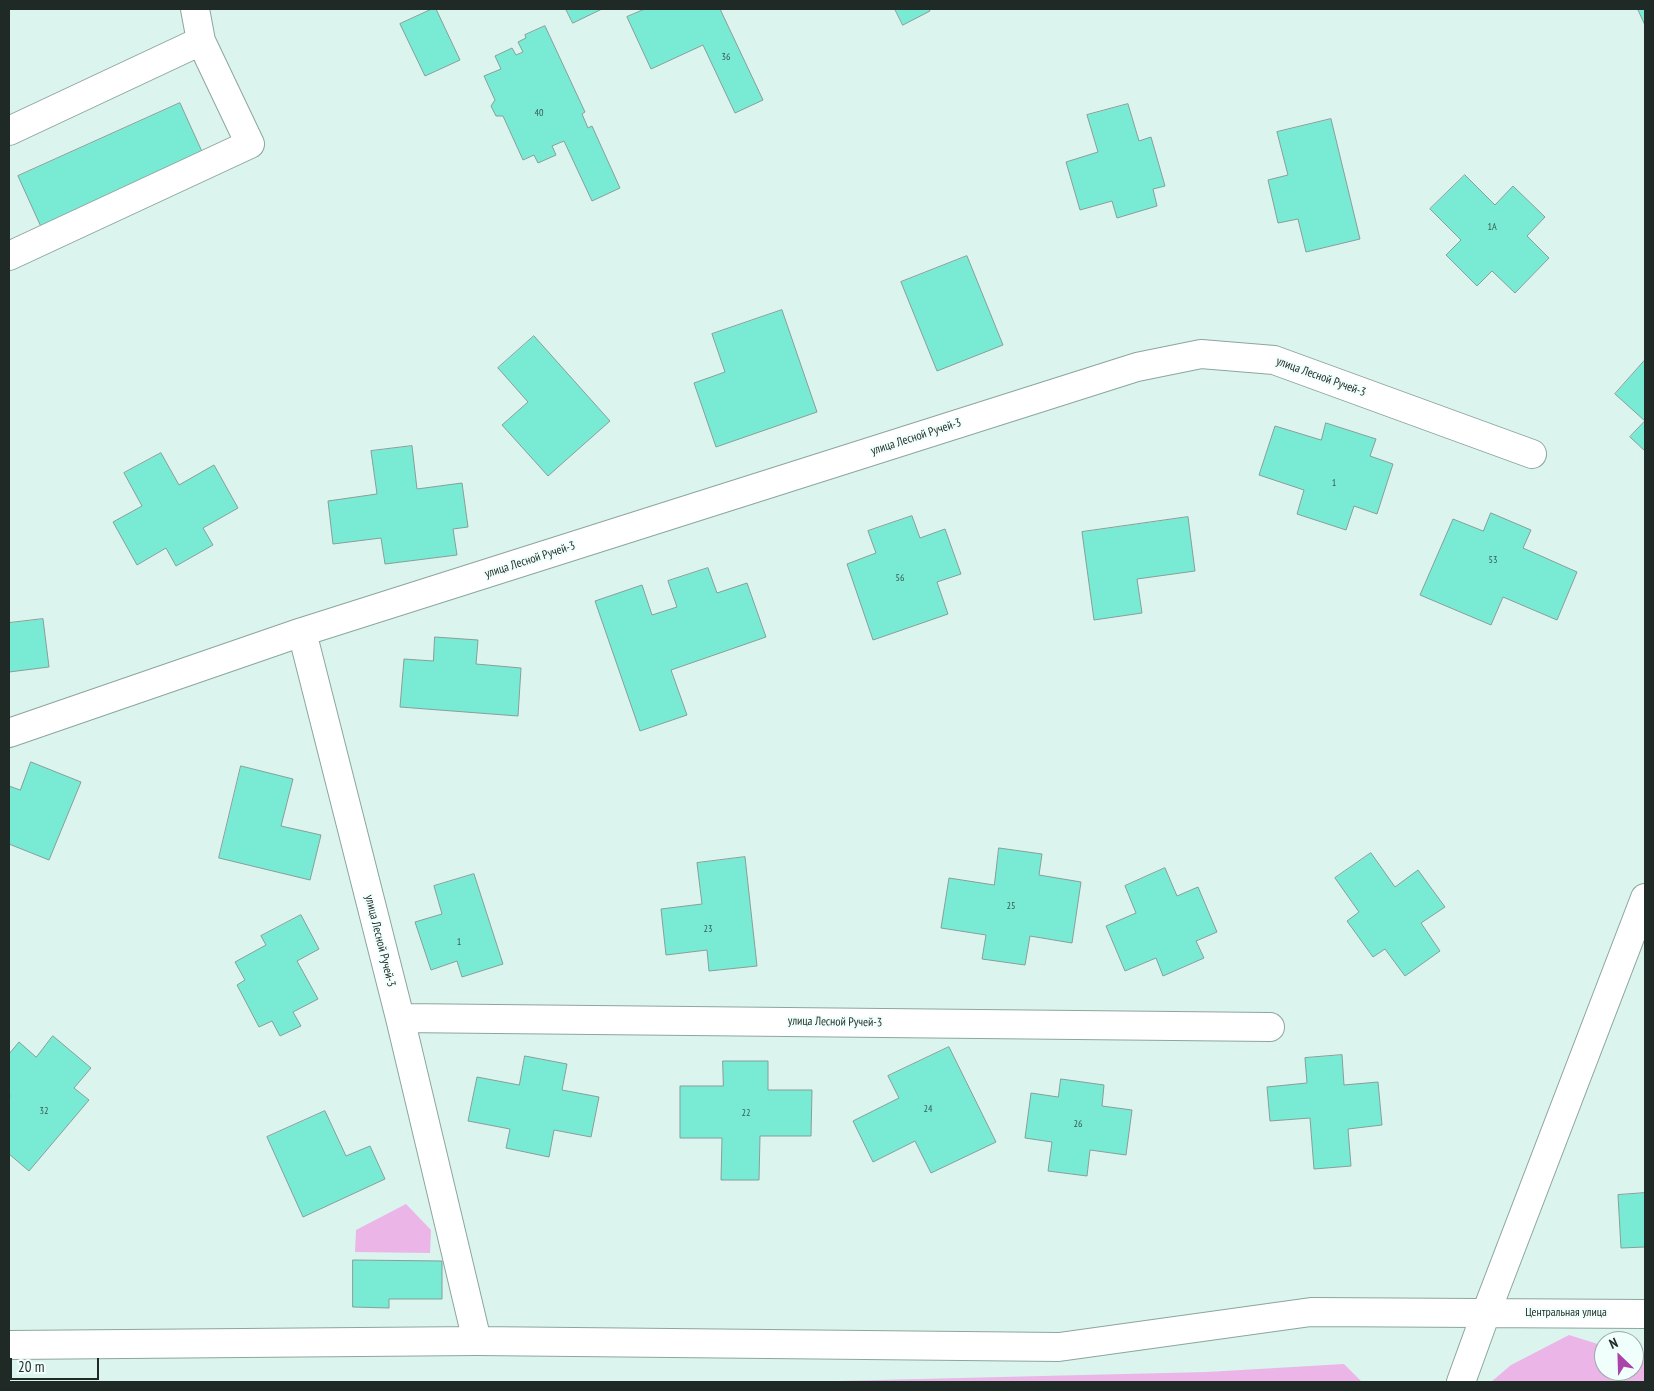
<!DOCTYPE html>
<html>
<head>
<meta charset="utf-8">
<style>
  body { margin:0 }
  #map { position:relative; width:1654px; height:1391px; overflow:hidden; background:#dbf4ee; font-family:"PT Sans Narrow",sans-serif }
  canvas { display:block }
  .frame { position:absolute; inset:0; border:10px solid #1f2926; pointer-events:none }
  .north { position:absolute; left:1594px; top:1331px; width:50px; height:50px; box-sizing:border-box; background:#f0fffb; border:1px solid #9ca9a6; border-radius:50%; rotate:336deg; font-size:14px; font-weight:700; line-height:20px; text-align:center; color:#1f2926 }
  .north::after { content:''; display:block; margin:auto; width:18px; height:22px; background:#aa44a9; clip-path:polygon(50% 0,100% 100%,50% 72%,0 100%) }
  .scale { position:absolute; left:10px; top:1358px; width:89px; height:22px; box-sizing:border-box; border:2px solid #1f2926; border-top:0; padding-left:6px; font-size:15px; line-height:18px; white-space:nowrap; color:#1f2926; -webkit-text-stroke:4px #f0fffb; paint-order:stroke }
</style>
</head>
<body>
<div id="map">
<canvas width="1654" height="1391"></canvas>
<div class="frame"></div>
<div class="north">N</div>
<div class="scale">20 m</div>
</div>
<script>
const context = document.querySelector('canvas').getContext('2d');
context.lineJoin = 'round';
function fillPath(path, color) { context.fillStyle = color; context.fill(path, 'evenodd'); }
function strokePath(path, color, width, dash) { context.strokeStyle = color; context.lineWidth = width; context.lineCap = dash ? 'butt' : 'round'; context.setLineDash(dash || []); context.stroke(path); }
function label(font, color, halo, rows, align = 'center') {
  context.font = font + ' "PT Sans Narrow",sans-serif'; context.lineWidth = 4; context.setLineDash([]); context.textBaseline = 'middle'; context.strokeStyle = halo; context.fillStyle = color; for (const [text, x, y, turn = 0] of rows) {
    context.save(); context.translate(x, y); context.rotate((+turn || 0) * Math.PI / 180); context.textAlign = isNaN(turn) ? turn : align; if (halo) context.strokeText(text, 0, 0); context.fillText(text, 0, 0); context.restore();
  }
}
const green = new Path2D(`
  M406,1204L431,1230L430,1253L355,1252L356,1230Z
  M1569,1335L1604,1346V1371H1634V1354H1645V1382H1491L1511,1365Z
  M1344,1364L1362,1382H796L1207,1372Z`);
const building = new Path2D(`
  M432,9H436L460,60L425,76L400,24Z
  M566,9H602L573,23Z
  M645,9H720L763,100L735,113L703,45L651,69L627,17Z
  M895,9H929L930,11L903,25Z
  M1638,9H1645V25Z
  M545,26L585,112L582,114L588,128L592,126L620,188L592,201L564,141L552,146L556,155L538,163L534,155L523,160L503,116H496L491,106L495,100L484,76L501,69L495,56L512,48L516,55L523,52L518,42L526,38L525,35Z
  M180,103L204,156L42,229L18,176Z
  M1128,104L1139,141L1151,137L1165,186L1153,189L1157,206L1117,218L1112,201L1080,210L1066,162L1098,152L1087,115Z
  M1331,119L1360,239L1306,252L1298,219L1278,223L1268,180L1288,175L1277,132Z
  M1465,175L1495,205L1513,186L1545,217L1527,236L1549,258L1515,293L1492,271L1477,286L1446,255L1461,240L1430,209Z
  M967,256L1003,345L937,371L901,282Z
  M782,310L817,412L716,447L694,383L725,372L712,334Z
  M534,336L610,421L548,476L502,425L528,402L498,368Z
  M1645,360V421L1615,394Z
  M1645,421V451L1630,437Z
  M1326,423L1376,439L1370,456L1393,464L1377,514L1354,506L1346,530L1297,514L1304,490L1259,475L1275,426L1321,440Z
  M412,446L417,489L462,483L468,527L453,529L457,555L385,564L381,538L333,544L328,501L377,494L371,451Z
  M161,453L179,485L214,465L238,508L203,528L213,545L176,566L166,548L137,565L113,522L142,506L124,473Z
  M1491,513L1531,530L1523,548L1577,572L1557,620L1503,597L1491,625L1420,595L1453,519L1483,531Z
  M912,516L920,538L945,529L961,574L937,582L948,614L873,640L847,564L876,553L868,531Z
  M1188,517L1195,571L1137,579L1142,613L1094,620L1082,532Z
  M708,568L717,593L747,583L766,637L671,670L687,715L640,731L595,601L642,585L652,615L677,607L668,581Z
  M43,619L49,667L9,672V623Z
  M435,637L478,640L476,664L521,668L518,716L400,707L404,659L433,661Z
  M31,762L81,782L49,860L9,844V786L20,790Z
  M241,766L293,779L281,826L321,835L310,880L219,858Z
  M999,848L1042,854L1039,875L1081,882L1072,943L1030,936L1025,965L982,959L986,935L941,928L949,878L994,885Z
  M1371,853L1395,887L1418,870L1445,907L1421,923L1440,951L1405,976L1385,949L1373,957L1347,921L1359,912L1335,878Z
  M745,857L757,966L709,971L707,950L666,955L661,909L702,904L697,863Z
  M1165,868L1177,896L1198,887L1217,932L1196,941L1204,958L1163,976L1156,958L1125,971L1106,926L1136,913L1125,886Z
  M474,874L503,964L462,977L457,961L431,970L415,922L442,914L434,886Z
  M301,915L319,949L297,961L318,999L293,1012L301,1026L280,1036L272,1021L259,1027L237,985L245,980L235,962L266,945L261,936Z
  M53,1036L91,1068L74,1088L89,1100L29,1171L9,1154V1098L10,1096L9,1094V1054L19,1042L36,1057Z
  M949,1047L996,1142L931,1173L915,1141L873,1162L853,1121L899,1098L888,1076Z
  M1342,1055L1344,1085L1378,1082L1382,1125L1348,1129L1351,1166L1314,1169L1310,1118L1270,1121L1267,1087L1307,1083L1305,1058Z
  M525,1056L567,1064L562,1090L599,1097L591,1137L554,1130L549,1157L506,1148L510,1129L468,1121L477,1077L519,1085Z
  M723,1061H768V1090H812L811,1136H760L759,1180H721L722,1138H680V1086H723Z
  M1061,1079L1104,1085L1102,1106L1132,1110L1126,1155L1090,1150L1087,1176L1048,1171L1052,1142L1025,1138L1031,1093L1058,1097Z
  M325,1111L346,1156L370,1146L385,1179L303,1217L267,1137Z
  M1645,1193V1247L1621,1248L1618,1195Z
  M353,1260L442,1261V1299H389V1308L353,1307Z`);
const minor = new Path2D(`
  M9,131L201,41
  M9,256L250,144L201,41L195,9
  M302,632L1137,367L1201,354L1274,360L1532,454
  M9,733L302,632L400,1018L477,1341
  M400,1018L1270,1027
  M9,1345L477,1341L1059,1347L1311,1312L1645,1314
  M1461,1382L1486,1313L1645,898`);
const numberNames = [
  ["36",726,57],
  ["40",539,113],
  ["1А",1492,227],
  ["1",1334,483],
  ["53",1493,560],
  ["56",900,578],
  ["25",1011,906],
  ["23",708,929],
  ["1",459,942],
  ["24",928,1109],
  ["32",44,1111],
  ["22",746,1113],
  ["26",1078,1124]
];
const streetNames = [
  ["улица Лесной Ручей-3",1321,377,20],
  ["улица Лесной Ручей-3",916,437,-18],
  ["улица Лесной Ручей-3",530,560,-18],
  ["улица Лесной Ручей-3",380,941,76],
  ["улица Лесной Ручей-3",835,1022,1],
  ["Центральная улица",1566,1313]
];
fillPath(green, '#ebb5e8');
fillPath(building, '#79ebd4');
strokePath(building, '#879e99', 1);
strokePath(minor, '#8da59f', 30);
strokePath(minor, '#fff', 28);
label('10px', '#365a52', null, numberNames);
label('12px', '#1f2926', '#f0fffb', streetNames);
</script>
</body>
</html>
